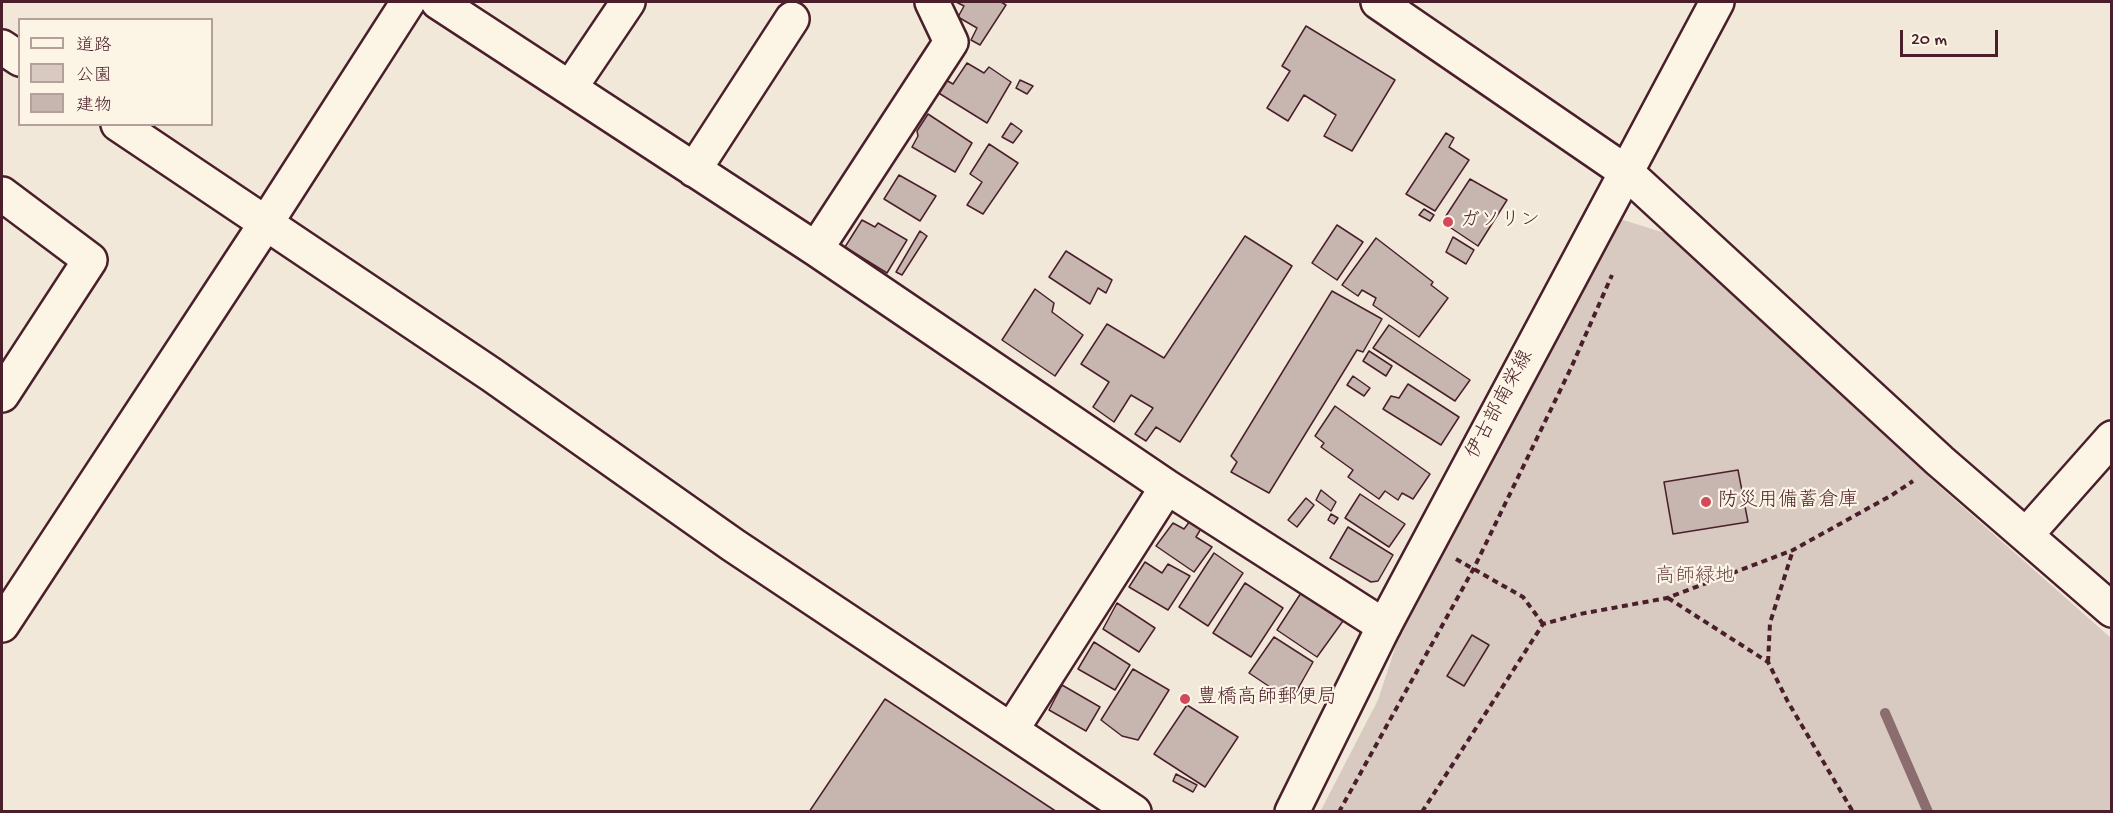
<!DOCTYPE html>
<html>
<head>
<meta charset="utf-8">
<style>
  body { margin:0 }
  #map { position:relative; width:2113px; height:813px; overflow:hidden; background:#f1e8da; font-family:"Gochi Hand","Klee One",sans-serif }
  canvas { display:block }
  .frame { position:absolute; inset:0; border:3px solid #4a1f2b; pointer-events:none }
  .legend { position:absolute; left:18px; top:18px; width:195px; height:108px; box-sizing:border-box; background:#fcf5e5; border:2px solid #b59f9b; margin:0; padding:8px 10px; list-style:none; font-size:18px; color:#4a1f2b }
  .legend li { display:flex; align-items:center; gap:12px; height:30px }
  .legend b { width:30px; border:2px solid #b59f9b }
  .scale { position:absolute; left:1900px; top:30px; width:98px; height:27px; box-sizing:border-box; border:3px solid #4a1f2b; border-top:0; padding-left:8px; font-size:18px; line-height:21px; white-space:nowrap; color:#4a1f2b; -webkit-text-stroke:4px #fcf5e5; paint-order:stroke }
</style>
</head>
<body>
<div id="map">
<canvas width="2113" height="813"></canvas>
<div class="frame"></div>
<ul class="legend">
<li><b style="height:8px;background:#fcf5e5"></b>道路</li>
<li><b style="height:16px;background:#d8cac0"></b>公園</li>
<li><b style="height:16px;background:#c7b6af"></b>建物</li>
</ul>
<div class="scale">20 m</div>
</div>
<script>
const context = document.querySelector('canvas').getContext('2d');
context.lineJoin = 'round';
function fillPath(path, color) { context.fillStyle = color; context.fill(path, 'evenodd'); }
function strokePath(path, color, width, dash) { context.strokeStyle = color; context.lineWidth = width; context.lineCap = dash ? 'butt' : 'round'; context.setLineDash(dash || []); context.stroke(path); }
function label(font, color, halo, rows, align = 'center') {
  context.font = font + ' "Gochi Hand","Klee One",sans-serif'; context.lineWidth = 4.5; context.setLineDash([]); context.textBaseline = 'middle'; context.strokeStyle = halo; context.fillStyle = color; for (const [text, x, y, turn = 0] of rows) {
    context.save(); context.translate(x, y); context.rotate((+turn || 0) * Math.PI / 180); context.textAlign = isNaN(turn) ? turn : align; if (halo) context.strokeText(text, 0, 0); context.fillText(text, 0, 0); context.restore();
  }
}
const green = new Path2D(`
  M1620,219L1665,233L1938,485L2111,638V811L1320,812L1378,700L1400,633Z`);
const stream = new Path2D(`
  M1885,713L1928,812`);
const building = new Path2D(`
  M956,2H1001L1006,5L980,45L971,40L977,28L958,17L964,6Z
  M1306,26L1395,80L1352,151L1324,136L1336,115L1304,95L1288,121L1267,108L1290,71L1282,66Z
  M967,63L984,73L989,67L1011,82L987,123L937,92L944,79L953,84Z
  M1020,80L1033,86L1027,94L1016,88Z
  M928,114L972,143L955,172L912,147L918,136L917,131Z
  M1011,123L1022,131L1013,143L1002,137Z
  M1446,133L1454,138L1449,147L1469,160L1435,211L1406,194Z
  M989,144L1018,163L983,214L967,205L982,182L970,174Z
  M899,175L936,196L920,221L884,199Z
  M1470,179L1507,200L1478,246L1442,222Z
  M1424,209L1434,215L1430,221L1419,215Z
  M862,220L875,227L878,223L907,240L887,273L845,247Z
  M1337,225L1363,242L1337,280L1312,263Z
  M920,231L927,236L902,275L896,272Z
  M1245,236L1292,266L1180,442L1156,427L1146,441L1135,434L1153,408L1131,395L1114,422L1093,407L1109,382L1081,364L1107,324L1164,358Z
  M1453,237L1474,250L1466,264L1446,252Z
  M1376,238L1433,282L1431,285L1448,298L1419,337L1373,305L1376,298L1362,290L1358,296L1342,285Z
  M1066,251L1112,280L1106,293L1098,288L1090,304L1049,277Z
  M1035,289L1054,303L1052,312L1083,335L1055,376L1002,340Z
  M1332,291L1382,319L1363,352L1357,350L1269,493L1231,472L1237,462L1231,456Z
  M1389,325L1470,380L1455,401L1373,348Z
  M1369,351L1392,366L1386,376L1363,361Z
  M1353,376L1370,388L1364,396L1347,385Z
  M1408,384L1459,417L1441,445L1383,409L1391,396L1399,398Z
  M1335,406L1430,474L1413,499L1402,493L1398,500L1385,491L1379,499L1348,477L1353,470L1321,447L1324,443L1315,436Z
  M1738,470L1748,522L1673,534L1664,482Z
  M1321,490L1336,502L1331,511L1316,500Z
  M1360,494L1405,524L1389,547L1345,518Z
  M1306,498L1314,505L1297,527L1288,520Z
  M1331,514L1338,518L1334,524L1328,520Z
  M1190,521L1202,527L1196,537L1212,547L1194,572L1156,546L1173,523L1184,529Z
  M1348,527L1393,555L1378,581L1371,582L1330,558Z
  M1214,553L1243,573L1208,626L1179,607Z
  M1145,562L1162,573L1168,564L1190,576L1168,610L1129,587Z
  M1245,583L1283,608L1251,657L1213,633Z
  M1301,593L1343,621L1317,657L1277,630Z
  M1117,603L1155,628L1139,652L1103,629Z
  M1472,635L1489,645L1464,686L1447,676Z
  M1274,637L1313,662L1291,701L1249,673Z
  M1094,642L1130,665L1115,690L1078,669Z
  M1133,669L1169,690L1138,740L1122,736L1101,720Z
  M1062,685L1100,707L1086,731L1049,710Z
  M885,699L1057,812H809Z
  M1187,705L1238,737L1205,787L1154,754Z
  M1176,774L1197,785L1193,792L1173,781Z`);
const path = new Path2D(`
  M1456,559L1523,597L1543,624
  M1668,598L1768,662L1788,702L1853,812
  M1768,662L1770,623L1793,550
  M1339,812L1474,568L1571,368L1612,275
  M1422,812L1543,624L1580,614L1667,598L1793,550L1892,495L1913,481`);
const minor = new Path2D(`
  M438,2L816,249L1167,487L1384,626
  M1378,2L1626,172L1940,461L2112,610
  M2,47L20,59
  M570,88L628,2
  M118,124L492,375L733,545L1134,812
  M694,170L792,19
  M2,194L90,260L2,395
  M816,249L951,42L932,2
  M2027,534L2112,438
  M2,625L266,223L408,2
  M1012,729L1167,487`);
const major = new Path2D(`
  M1292,812L1384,626L1717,2`);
const markers = [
  [1448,222,6,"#d1495b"],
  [1706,502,6,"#d1495b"],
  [1185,699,6,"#d1495b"]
];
const poiNames = [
  ["ガソリン",1460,222],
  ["防災用備蓄倉庫",1718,502],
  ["豊橋高師郵便局",1197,699]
];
const streetNames = [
  ["伊古部南栄線",1501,405,-62]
];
const parkNames = [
  ["高師緑地",1695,578]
];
fillPath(green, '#d8cac0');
strokePath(stream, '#8b6d6f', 10);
fillPath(building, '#c7b6af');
strokePath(building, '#4a1f2b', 1.5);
strokePath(minor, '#4a1f2b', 38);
strokePath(major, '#4a1f2b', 38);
strokePath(path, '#4a1f2b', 4, [6, 4.5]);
strokePath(minor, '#fcf5e5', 33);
strokePath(major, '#fcf5e5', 33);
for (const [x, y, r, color] of markers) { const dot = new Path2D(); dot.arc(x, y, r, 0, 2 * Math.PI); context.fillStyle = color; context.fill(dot); strokePath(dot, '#fcf5e5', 2); }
label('20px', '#4a1f2b', '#fcf5e5', poiNames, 'left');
label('20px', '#4a1f2b', '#fcf5e5', streetNames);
label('20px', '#6e4a50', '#fcf5e5', parkNames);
</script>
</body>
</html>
